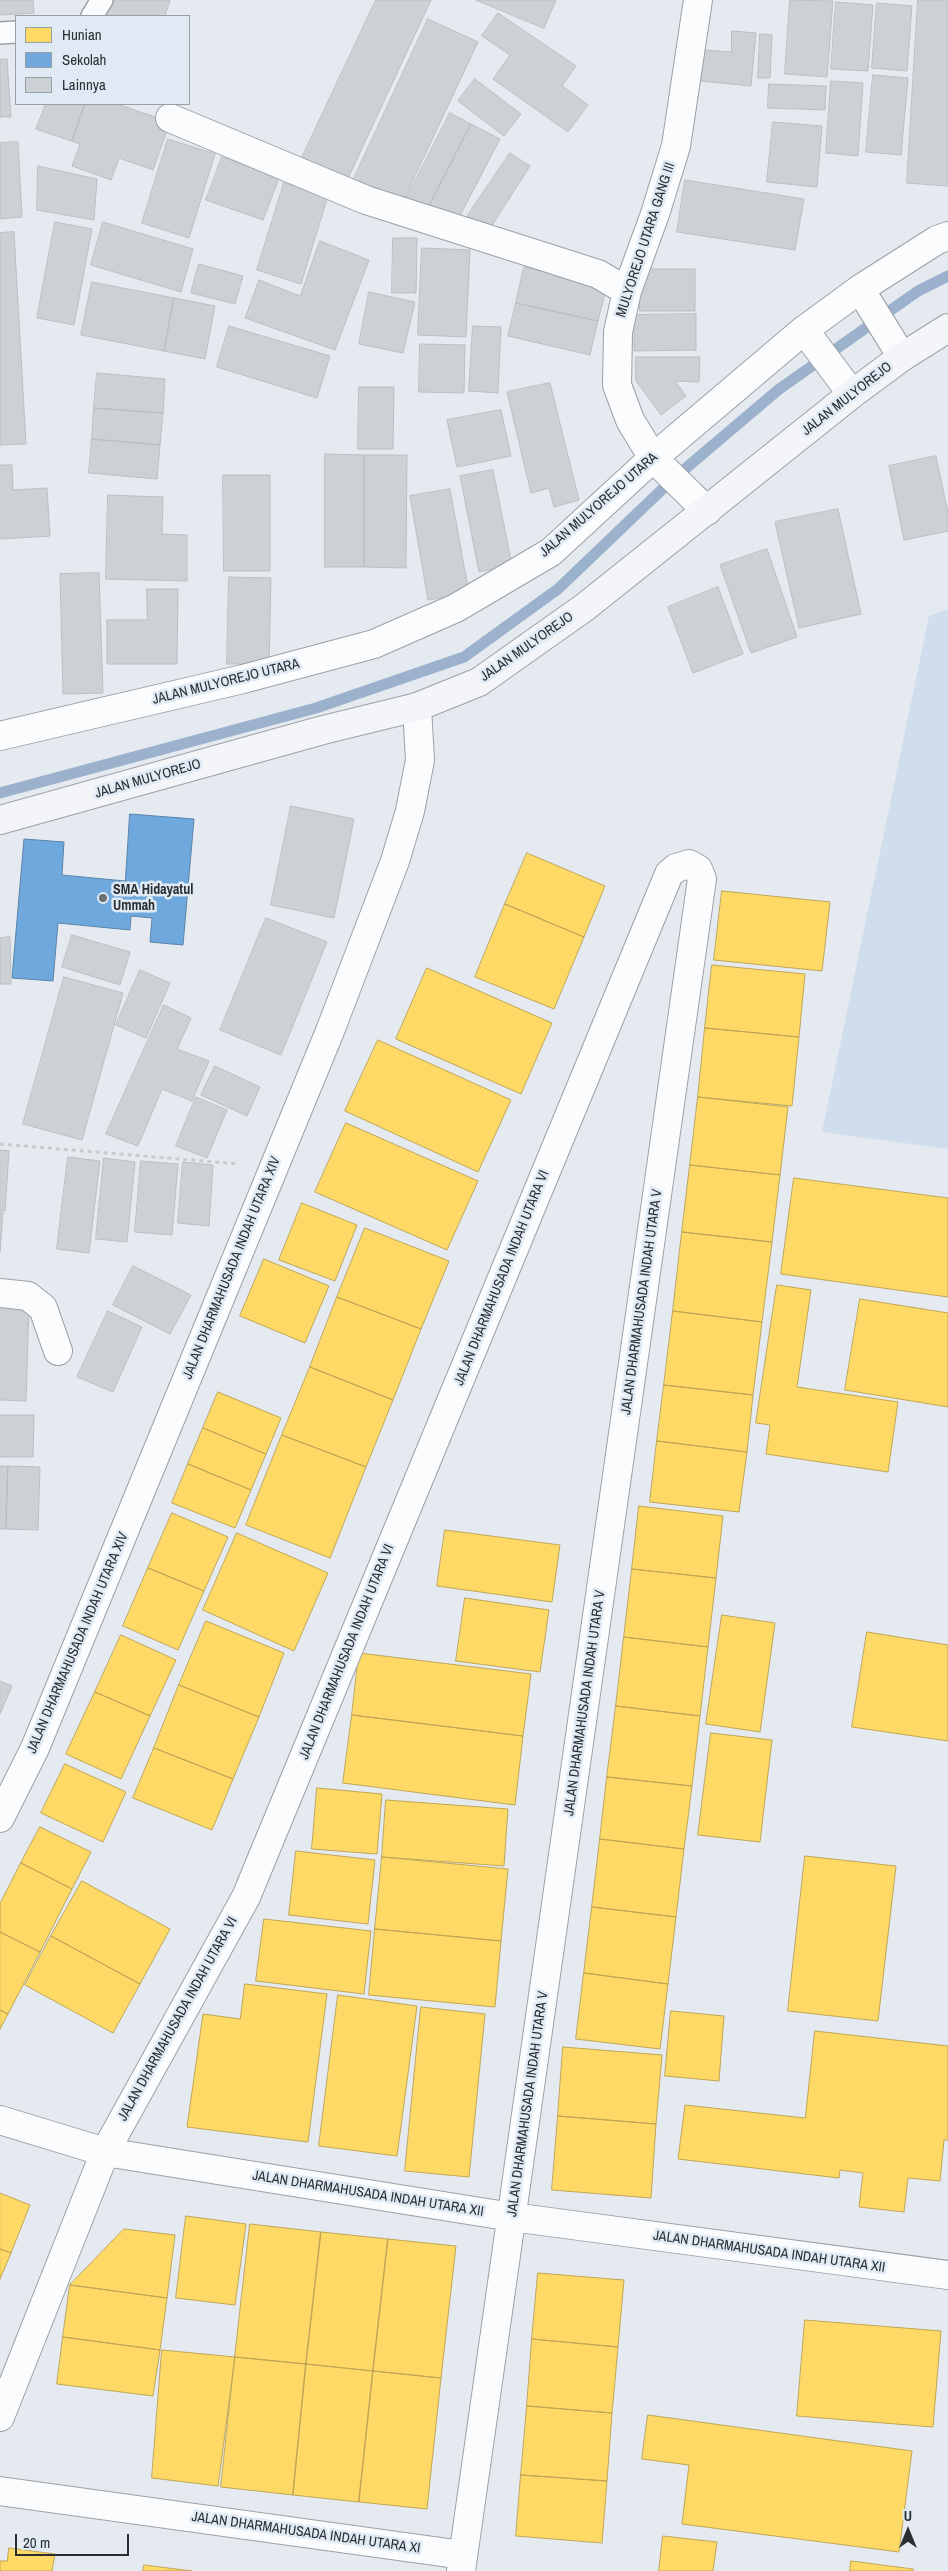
<!DOCTYPE html>
<html>
<head>
<meta charset="utf-8">
<style>
  body { margin:0 }
  #map { position:relative; width:948px; height:2571px; overflow:hidden; background:#e5eaf0; font-family:"Archivo Narrow",sans-serif }
  canvas { display:block }
  .legend { position:absolute; left:15px; top:15px; width:175px; height:90px; box-sizing:border-box; background:#e0eaf5; border:1px solid #979fa7; margin:0; padding:6px 9px; list-style:none; font-size:15px; color:#2a2e32 }
  .legend li { display:flex; align-items:center; gap:10px; height:25px }
  .legend b { width:25px; border:1px solid #979fa7 }
  .north { position:absolute; left:883px; top:2506px; width:50px; height:50px; -webkit-text-stroke:4px #e0eaf5; paint-order:stroke; rotate:0deg; font-size:14px; font-weight:700; line-height:20px; text-align:center; color:#2a2e32 }
  .north::after { content:''; display:block; margin:auto; width:18px; height:22px; background:#2a2e32; clip-path:polygon(50% 0,100% 100%,50% 72%,0 100%) }
  .scale { position:absolute; left:15px; top:2534px; width:114px; height:22px; box-sizing:border-box; border:2px solid #2a2e32; border-top:0; padding-left:6px; font-size:15px; line-height:18px; white-space:nowrap; color:#2a2e32; -webkit-text-stroke:4px #e0eaf5; paint-order:stroke }
</style>
</head>
<body>
<div id="map">
<canvas width="948" height="2571"></canvas>
<ul class="legend">
<li><b style="height:14px;background:#ffd966"></b>Hunian</li>
<li><b style="height:14px;background:#6fa8dc"></b>Sekolah</li>
<li><b style="height:14px;background:#ccd1d6"></b>Lainnya</li>
</ul>
<div class="north">U</div>
<div class="scale">20 m</div>
</div>
<script>
const context = document.querySelector('canvas').getContext('2d');
context.lineJoin = 'round';
function fillPath(path, color) { context.fillStyle = color; context.fill(path, 'evenodd'); }
function strokePath(path, color, width, dash) { context.strokeStyle = color; context.lineWidth = width; context.lineCap = dash ? 'butt' : 'round'; context.setLineDash(dash || []); context.stroke(path); }
function label(font, color, halo, rows, align = 'center') {
  context.font = font + ' "Archivo Narrow",sans-serif'; context.lineWidth = 5; context.setLineDash([]); context.textBaseline = 'middle'; context.strokeStyle = halo; context.fillStyle = color; for (const [text, x, y, turn = 0] of rows) {
    context.save(); context.translate(x, y); context.rotate((+turn || 0) * Math.PI / 180); context.textAlign = isNaN(turn) ? turn : align; if (halo) context.strokeText(text, 0, 0); context.fillText(text, 0, 0); context.restore();
  }
}
const green = new Path2D(`
  M948,609V1149L822,1132L929,616Z`);
const homes = new Path2D(`
  M527,853L605,886L584,937L505,904Z
  M722,891L830,902L822,971L714,960Z
  M505,904L584,937L554,1009L475,977Z
  M712,965L805,974L799,1037L705,1028Z
  M427,968L552,1023L521,1094L396,1039Z
  M705,1028L799,1037L792,1106L698,1097Z
  M378,1040L511,1100L478,1172L345,1111Z
  M698,1097L788,1107L780,1175L690,1165Z
  M346,1123L478,1181L447,1250L315,1192Z
  M690,1165L780,1175L772,1242L682,1232Z
  M794,1178L948,1198V1297L781,1274Z
  M302,1203L357,1225L335,1281L279,1260Z
  M365,1228L449,1261L421,1329L337,1297Z
  M682,1232L772,1242L762,1322L673,1311Z
  M264,1259L329,1286L305,1343L240,1316Z
  M777,1285L811,1290L797,1387L898,1402L888,1472L766,1454L770,1425L756,1423Z
  M337,1297L421,1329L393,1400L310,1367Z
  M860,1299L948,1313V1407L845,1390Z
  M673,1311L762,1322L753,1395L664,1385Z
  M310,1367L393,1400L366,1467L282,1435Z
  M664,1385L753,1395L747,1452L657,1441Z
  M218,1392L281,1418L266,1454L203,1428Z
  M203,1428L266,1454L251,1490L188,1464Z
  M282,1435L366,1467L330,1558L246,1525Z
  M657,1441L747,1452L739,1512L650,1502Z
  M188,1464L251,1490L235,1528L172,1503Z
  M639,1506L723,1516L716,1578L632,1569Z
  M172,1513L228,1537L204,1591L148,1568Z
  M445,1530L560,1545L552,1602L437,1586Z
  M237,1533L328,1573L294,1651L203,1610Z
  M148,1568L204,1591L178,1650L123,1626Z
  M632,1569L716,1578L708,1647L624,1637Z
  M465,1598L549,1610L540,1672L456,1661Z
  M722,1615L775,1623L760,1732L706,1724Z
  M206,1621L284,1653L259,1717L179,1685Z
  M867,1632L948,1645V1741L852,1727Z
  M121,1635L176,1660L150,1716L95,1692Z
  M624,1637L708,1647L700,1716L616,1706Z
  M359,1653L531,1674L523,1736L352,1715Z
  M179,1685L259,1717L233,1779L154,1748Z
  M95,1692L150,1716L121,1779L66,1754Z
  M616,1706L700,1716L692,1786L607,1777Z
  M352,1715L523,1736L515,1805L343,1783Z
  M711,1733L772,1740L760,1842L698,1835Z
  M154,1748L233,1779L212,1830L133,1798Z
  M65,1764L126,1792L103,1842L41,1813Z
  M607,1777L692,1786L684,1849L600,1839Z
  M317,1788L382,1794L377,1854L312,1849Z
  M386,1800L508,1809L504,1866L382,1857Z
  M40,1827L91,1852L72,1889L21,1863Z
  M600,1839L684,1849L676,1917L592,1907Z
  M296,1851L375,1860L368,1924L289,1915Z
  M805,1856L896,1866L878,2021L788,2011Z
  M382,1857L508,1869L501,1941L375,1929Z
  M21,1863L72,1889L40,1952L0,1932V1904Z
  M82,1881L170,1929L140,1984L51,1936Z
  M592,1907L676,1917L668,1984L584,1973Z
  M264,1919L371,1931L364,1994L256,1981Z
  M375,1929L501,1941L495,2007L369,1995Z
  M0,1932L40,1952L8,2014L0,2010Z
  M51,1936L140,1984L113,2033L25,1985Z
  M584,1973L668,1984L660,2049L576,2039Z
  M245,1984L327,1994L308,2142L187,2127L203,2014L240,2019Z
  M338,1995L417,2006L397,2156L319,2146Z
  M421,2007L485,2014L469,2177L405,2171Z
  M0,2010L8,2014L0,2029Z
  M671,2011L724,2016L719,2081L665,2076Z
  M815,2031L948,2046V2140H944L940,2181L908,2178L904,2212L859,2207L863,2173L840,2170L839,2178L678,2159L685,2105L805,2118Z
  M563,2047L662,2055L656,2124L558,2116Z
  M558,2116L656,2124L651,2198L552,2190Z
  M0,2193L30,2205L11,2253L0,2249Z
  M186,2216L246,2224L235,2305L176,2298Z
  M250,2224L321,2232L306,2364L235,2357Z
  M124,2229L175,2235L167,2298L70,2285Z
  M321,2232L388,2239L373,2371L306,2364Z
  M388,2239L456,2246L441,2378L373,2371Z
  M0,2249L11,2253L0,2279Z
  M538,2273L624,2280L618,2347L532,2339Z
  M70,2285L167,2298L160,2350L63,2337Z
  M805,2320L941,2331L933,2427L797,2416Z
  M63,2337L160,2350L153,2396L57,2384Z
  M532,2339L618,2347L612,2413L527,2406Z
  M162,2350L235,2357L218,2486L152,2478Z
  M235,2357L306,2364L293,2495L221,2487Z
  M306,2364L373,2371L359,2502L293,2495Z
  M373,2371L441,2378L427,2509L359,2502Z
  M527,2406L612,2413L607,2481L521,2475Z
  M648,2415L912,2451L899,2552L682,2524L689,2465L642,2459Z
  M521,2475L607,2481L602,2543L516,2536Z
  M663,2536L717,2542L713,2571H659Z
  M9,2548L55,2554L52,2571H0V2561H7Z
  M851,2561L913,2569V2571H850Z
  M144,2565L192,2571H143Z`);
const schools = new Path2D(`
  M130,814L194,819L183,945L150,942L152,918L131,916L130,930L58,923L53,981L12,978L24,839L64,842L62,875L125,881Z`);
const stream = new Path2D(`
  M0,793L316,708L464,657L558,589L672,480L778,390L918,291L948,276`);
const building = new Path2D(`
  M0,0H33L34,13L0,15Z
  M105,0H170L165,16H102Z
  M376,0H431L344,187L298,166Z
  M476,0H556L544,28Z
  M790,0L833,1L827,77L785,74Z
  M918,0H948V186L907,183Z
  M836,2L873,5L868,71L831,69Z
  M877,3L912,6L907,71L872,68Z
  M498,13L576,66L562,86L588,105L568,132L493,79L510,55L482,36Z
  M428,19L478,42L399,210L350,187Z
  M732,31L756,33L751,86L700,81L703,50L731,52Z
  M760,34L772,35L770,78H758Z
  M7,59L11,117H0V60Z
  M873,75L908,78L901,155L866,152Z
  M475,79L521,114L504,136L458,101Z
  M831,81L863,83L858,156L826,153Z
  M769,84L826,86L825,110L768,108Z
  M46,104H85L72,141L36,129Z
  M85,104H117L170,122L153,170L119,158L111,180L72,166L80,144L72,141Z
  M450,113L471,124L426,212L405,201Z
  M773,122L822,126L817,187L767,182Z
  M471,124L500,139L454,227L426,212Z
  M168,139L215,154L189,238L142,223Z
  M18,142L22,217L0,219V143Z
  M510,153L530,166L484,238L462,224Z
  M222,157L279,178L263,220L206,200Z
  M38,166L97,179L94,220L37,210Z
  M685,180L804,199L795,250L677,232Z
  M284,183L328,196L301,284L257,270Z
  M55,222L92,229L74,325L37,318Z
  M103,222L193,249L181,292L91,265Z
  M14,232L26,444L0,445V233Z
  M393,238H417L416,293H392Z
  M320,241L369,260L335,350L245,318L259,280L300,296Z
  M422,248L470,250L466,337L418,335Z
  M199,264L243,276L235,304L191,293Z
  M524,267L607,286L598,321L516,303Z
  M640,269H695V311H640Z
  M92,282L174,298L164,351L81,335Z
  M369,292L415,302L403,353L359,344Z
  M174,298L215,306L205,359L164,351Z
  M516,303L598,321L590,355L508,336Z
  M696,314V350L634,351V315Z
  M229,326L330,356L317,398L217,367Z
  M473,326L501,327L498,393L469,391Z
  M420,344L465,345L464,393L419,392Z
  M636,357H700L699,382L675,381L686,396L661,415L636,381Z
  M97,373L165,379L163,413L94,408Z
  M550,383L579,500L554,507L549,488L531,493L507,392Z
  M359,387H394L393,449H358Z
  M94,408L163,413L160,445L92,439Z
  M501,410L511,456L457,467L447,420Z
  M92,439L160,445L157,479L89,473Z
  M325,454L364,455V567H325Z
  M364,455H407L406,568L364,567Z
  M936,456L948,513V531L904,540L889,466Z
  M0,465H12L13,490L47,488L50,536L0,539Z
  M493,470L512,565L479,572L460,476Z
  M223,475H270V571H224Z
  M450,489L469,593L428,600L410,496Z
  M108,495L163,497L162,534L187,535V581L106,579Z
  M838,509L861,614L799,628L775,522Z
  M767,549L797,637L751,653L720,565Z
  M99,573L103,693L63,694L60,574Z
  M229,577L271,578L269,664H227Z
  M718,587L743,654L693,673L668,607Z
  M147,589H178L177,664H107V620H147Z
  M291,806L354,819L334,918L271,905Z
  M266,918L327,942L281,1055L220,1030Z
  M72,935L130,952L120,985L62,967Z
  M10,937L11,984H0V938Z
  M140,970L170,983L146,1038L116,1025Z
  M64,977L123,993L82,1140L23,1124Z
  M164,1005L191,1018L177,1049L209,1061L192,1101L162,1089L138,1146L106,1134Z
  M215,1066L260,1087L247,1116L201,1095Z
  M196,1097L227,1110L207,1158L176,1146Z
  M0,1150L9,1151L5,1211L0,1210Z
  M68,1157L100,1161L89,1253L57,1249Z
  M104,1158L135,1162L127,1242L96,1239Z
  M141,1161L178,1164L172,1235L135,1232Z
  M183,1162L213,1165L209,1226L178,1223Z
  M0,1212H3L0,1252Z
  M133,1266L191,1295L170,1334L113,1305Z
  M0,1303L29,1304L26,1401L0,1400Z
  M108,1311L142,1327L113,1392L77,1377Z
  M0,1415H34L33,1457H0Z
  M0,1466H8L6,1529H0Z
  M8,1466L40,1467L38,1530L6,1529Z
  M0,1681L12,1686L0,1714Z`);
const path = new Path2D(`
  M0,1144L239,1164`);
const lane = new Path2D(`
  M92,16L102,0
  M0,33L16,32`);
const street = new Path2D(`
  M698,0L676,146L655,214L627,291L618,332L617,385L630,420L653,458L707,511
  M170,118L366,200L598,274L627,291
  M860,289L902,357
  M804,330L852,394
  M0,736L243,679L374,644L456,608L551,552L653,458L804,330L860,289L937,240L948,236
  M0,1293L28,1296L43,1308L58,1351
  M0,1818L35,1748L330,1031L395,861L410,811L420,760L417,707
  M0,2120L105,2152L512,2217L948,2275
  M0,2417L105,2152L246,1897L669,874L676,868L689,864L698,869L702,879L461,2571
  M0,2491L463,2555`);
const secondary = new Path2D(`
  M0,820L323,730L417,707L479,682L585,607L852,394L902,357L948,328`);
const markers = [
  [103,898,5,"#6b7074"]
];
const streetNames = [
  ["MULYOREJO UTARA GANG III",646,240,-72],
  ["JALAN MULYOREJO",847,399,-38],
  ["JALAN MULYOREJO UTARA",599,505,-41],
  ["JALAN MULYOREJO",527,647,-35],
  ["JALAN MULYOREJO UTARA",226,682,-14],
  ["JALAN MULYOREJO",148,779,-16],
  ["JALAN DHARMAHUSADA INDAH UTARA XIV",232,1268,-68],
  ["JALAN DHARMAHUSADA INDAH UTARA VI",502,1278,-68],
  ["JALAN DHARMAHUSADA INDAH UTARA V",642,1302,-82],
  ["JALAN DHARMAHUSADA INDAH UTARA XIV",78,1643,-67],
  ["JALAN DHARMAHUSADA INDAH UTARA VI",347,1652,-68],
  ["JALAN DHARMAHUSADA INDAH UTARA V",585,1703,-82],
  ["JALAN DHARMAHUSADA INDAH UTARA VI",178,2019,-61],
  ["JALAN DHARMAHUSADA INDAH UTARA V",528,2104,-82],
  ["JALAN DHARMAHUSADA INDAH UTARA XII",368,2194,9],
  ["JALAN DHARMAHUSADA INDAH UTARA XII",769,2252,8],
  ["JALAN DHARMAHUSADA INDAH UTARA XI",306,2533,8]
];
const poiNames = [
  ["SMA Hidayatul",113,890],
  ["Ummah",113,906]
];
fillPath(green, '#cfdded');
fillPath(homes, '#ffd966');
strokePath(homes, '#bfa656', 1);
fillPath(schools, '#6fa8dc');
strokePath(schools, '#5a83a9', 1);
strokePath(stream, '#9cb2cc', 11);
fillPath(building, '#ccd1d6');
strokePath(building, '#bbbfc3', 1);
strokePath(lane, '#9da1a5', 24);
strokePath(street, '#9da1a5', 30);
strokePath(secondary, '#9da1a5', 30);
strokePath(path, '#c9cacc', 3, [4, 4]);
strokePath(lane, '#fbfcfd', 21);
strokePath(street, '#fbfcfd', 28);
strokePath(secondary, '#f3f5f8', 28);
for (const [x, y, r, color] of markers) { const dot = new Path2D(); dot.arc(x, y, r, 0, 2 * Math.PI); context.fillStyle = color; context.fill(dot); strokePath(dot, '#e0eaf5', 2); }
label('14px', '#2a2e32', '#e0eaf5', streetNames);
label('bold 14px', '#2a2e32', '#e0eaf5', poiNames, 'left');
</script>
</body>
</html>
